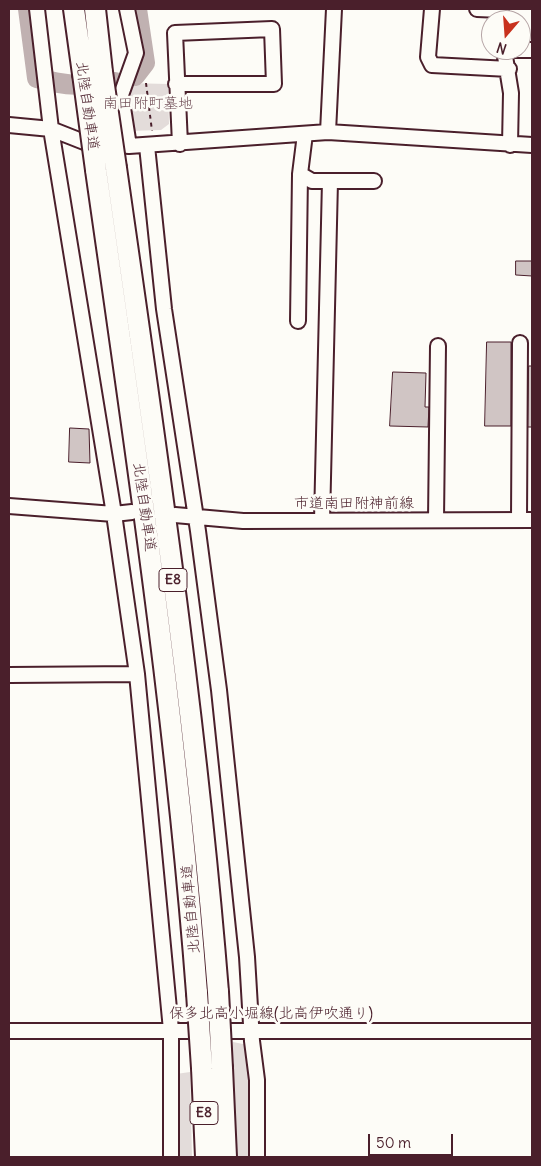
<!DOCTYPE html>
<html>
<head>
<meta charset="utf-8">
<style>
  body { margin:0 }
  #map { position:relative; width:541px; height:1166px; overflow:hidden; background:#fdfcf7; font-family:Delius,sans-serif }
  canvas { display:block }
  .frame { position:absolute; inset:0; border:10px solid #4a1f2b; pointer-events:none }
  .north { position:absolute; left:481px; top:10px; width:50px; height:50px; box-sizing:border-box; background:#fdfcf7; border:1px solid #b5a4a5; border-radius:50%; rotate:198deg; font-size:14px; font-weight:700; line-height:20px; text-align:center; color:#4a1f2b }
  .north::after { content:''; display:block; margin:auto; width:18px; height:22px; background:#c8321e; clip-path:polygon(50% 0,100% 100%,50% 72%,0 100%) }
  .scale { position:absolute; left:368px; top:1134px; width:85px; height:22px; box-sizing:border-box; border:2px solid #4a1f2b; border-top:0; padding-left:6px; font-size:15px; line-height:18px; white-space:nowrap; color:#4a1f2b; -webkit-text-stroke:4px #fdfcf7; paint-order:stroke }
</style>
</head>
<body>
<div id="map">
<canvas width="541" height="1166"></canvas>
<div class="frame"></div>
<div class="north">N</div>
<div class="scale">50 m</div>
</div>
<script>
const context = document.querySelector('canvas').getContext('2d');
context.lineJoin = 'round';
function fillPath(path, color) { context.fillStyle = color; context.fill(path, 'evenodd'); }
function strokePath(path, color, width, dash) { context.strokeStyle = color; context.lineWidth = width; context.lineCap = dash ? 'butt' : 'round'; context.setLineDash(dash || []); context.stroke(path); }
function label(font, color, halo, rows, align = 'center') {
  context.font = font + ' Delius,"Klee One",sans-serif'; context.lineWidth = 5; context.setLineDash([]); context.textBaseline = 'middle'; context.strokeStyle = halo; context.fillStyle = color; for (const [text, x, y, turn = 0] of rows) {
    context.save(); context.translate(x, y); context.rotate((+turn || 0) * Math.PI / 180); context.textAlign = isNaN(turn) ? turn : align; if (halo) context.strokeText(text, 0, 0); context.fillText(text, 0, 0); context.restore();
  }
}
const green = new Path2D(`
  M127,83L168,84L169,124L161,130L129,131Z
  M233,1042L248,1045L254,1085V1157H234Z
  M190,1072L192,1157H178L176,1074Z`);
const river = new Path2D(`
  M28,9L37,78C66,86 85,87 115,82
  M135,76L145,63L137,9`);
const building = new Path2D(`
  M516,261H532V276L516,275Z
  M487,342H511V426H485Z
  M529,366H532V427H528Z
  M393,372L426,373L425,407H429L428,427L390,426Z
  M70,428L89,429L90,463L69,462Z`);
const path = new Path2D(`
  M146,83L152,131`);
const minor = new Path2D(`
  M37,9L51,129L114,514L137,674L171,1030V1157
  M127,9L136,53L121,95L129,146
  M432,9L428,57L432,65L509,69
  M477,9L501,10
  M504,50L511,93L510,145
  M514,50H532
  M176,84H274L272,29L175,33L180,144
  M9,125L51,129L84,142L129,146L328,132L532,145
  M328,132L334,9
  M147,146L164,309L198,531L219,690L247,957L252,1041L257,1080V1157
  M300,174L312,181H374
  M298,321L300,174L305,134
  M9,506L114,514L132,512
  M175,515L243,521L532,520
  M519,519L520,343
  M322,520L330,181
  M436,520L438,346
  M9,675L137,674
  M9,1031H532`);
const highway = new Path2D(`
  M74,9L83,74
  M95,9L102,72
  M116,168C155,442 196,716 218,992
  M96,170C135,444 176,717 197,993
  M202,1068L206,1157
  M222,1068L226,1157`);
const highwayBridge = new Path2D(`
  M102,72L116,168
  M83,74L96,170
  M218,992L222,1068
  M197,993L202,1068`);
const shields = [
  [173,580,28],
  [204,1113,28]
];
const shieldNames = [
  ["E8",173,580],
  ["E8",204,1113]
];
const parkNames = [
  ["南田附町墓地",148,104]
];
const streetNames = [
  ["北陸自動車道",87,106,82],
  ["市道南田附神前線",354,504],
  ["北陸自動車道",144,507,82],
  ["北陸自動車道",191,909,-95],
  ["保多北高小堀線(北高伊吹通り)",271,1014]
];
fillPath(green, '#e3dcda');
strokePath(river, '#c0b1b1', 20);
fillPath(building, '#d0c5c4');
strokePath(building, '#4a1f2b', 1);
strokePath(minor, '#4a1f2b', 18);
strokePath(highway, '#4a1f2b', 24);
strokePath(path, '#4a1f2b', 2, [4, 4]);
strokePath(minor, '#fdfcf7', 14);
strokePath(highway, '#fdfcf7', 20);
strokePath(highwayBridge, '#4a1f2b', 24, []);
strokePath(highwayBridge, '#fdfcf7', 20);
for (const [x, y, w] of shields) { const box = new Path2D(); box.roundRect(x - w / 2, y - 11.5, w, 23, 4); context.fillStyle = '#fdfcf7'; context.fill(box); strokePath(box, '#4a1f2b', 1); }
label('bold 14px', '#4a1f2b', null, shieldNames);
label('15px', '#704e57', '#fdfcf7', parkNames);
label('15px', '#4a1f2b', '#fdfcf7', streetNames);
</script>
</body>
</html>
